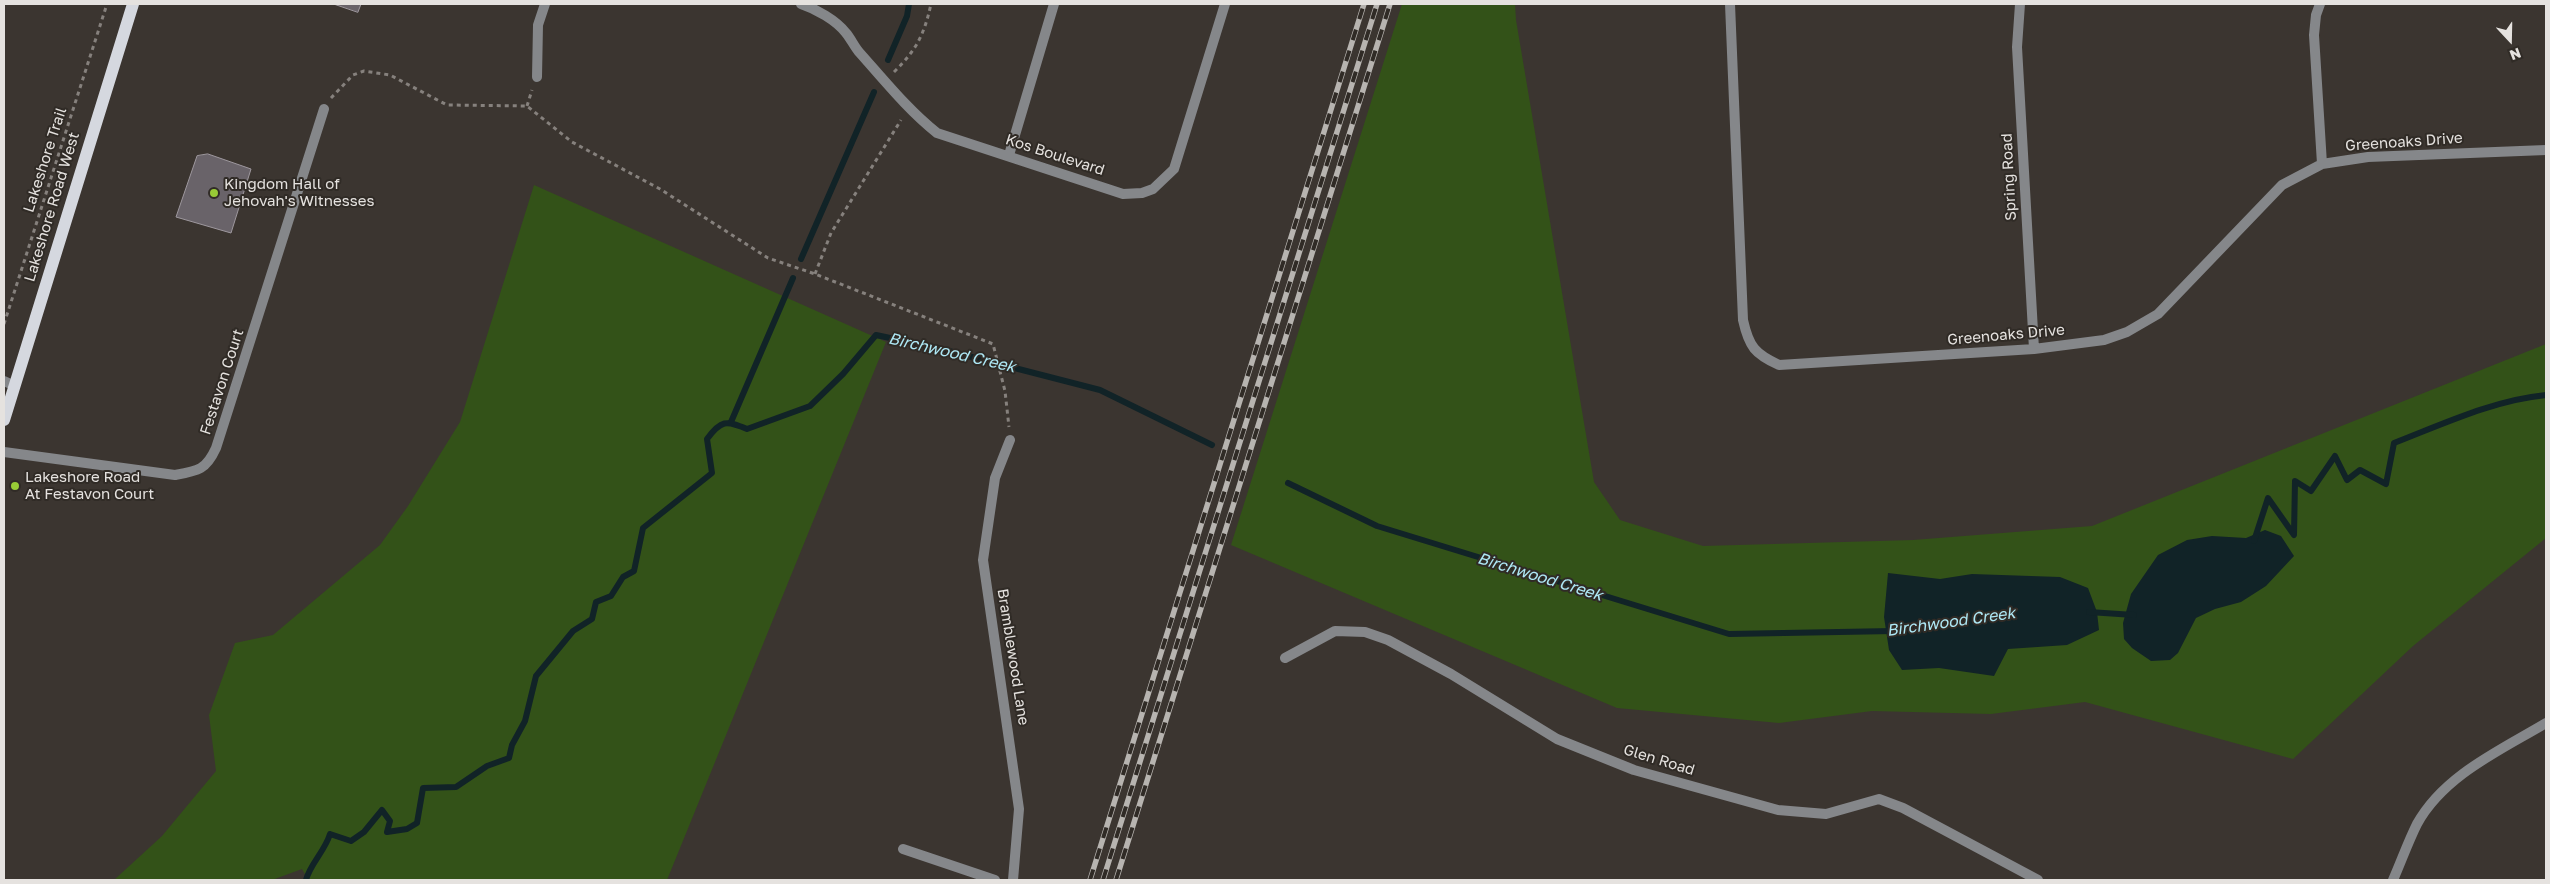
<!DOCTYPE html>
<html>
<head>
<meta charset="utf-8">
<style>
  body { margin:0 }
  #map { position:relative; width:2550px; height:884px; overflow:hidden; background:#3b3530; font-family:"Golos Text",sans-serif }
  canvas { display:block }
  .frame { position:absolute; inset:0; border:5px solid #e5e2df; pointer-events:none }
  .north { position:absolute; left:2485px; top:15px; width:50px; height:50px; -webkit-text-stroke:4px #302b26; paint-order:stroke; rotate:159deg; font-size:14px; font-weight:700; line-height:20px; text-align:center; color:#e5e2df }
  .north::after { content:''; display:block; margin:auto; width:18px; height:22px; background:#e5e2df; clip-path:polygon(50% 0,100% 100%,50% 72%,0 100%) }
</style>
</head>
<body>
<div id="map">
<canvas width="2550" height="884"></canvas>
<div class="frame"></div>
<div class="north">N</div>
</div>
<script>
const context = document.querySelector('canvas').getContext('2d');
context.lineJoin = 'round';
function fillPath(path, color) { context.fillStyle = color; context.fill(path, 'evenodd'); }
function strokePath(path, color, width, dash) { context.strokeStyle = color; context.lineWidth = width; context.lineCap = dash ? 'butt' : 'round'; context.setLineDash(dash || []); context.stroke(path); }
function label(font, color, halo, rows, align = 'center') {
  context.font = font + ' "Golos Text",sans-serif'; context.lineWidth = 4; context.setLineDash([]); context.textBaseline = 'middle'; context.strokeStyle = halo; context.fillStyle = color; for (const [text, x, y, turn = 0] of rows) {
    context.save(); context.translate(x, y); context.rotate((+turn || 0) * Math.PI / 180); context.textAlign = isNaN(turn) ? turn : align; if (halo) context.strokeText(text, 0, 0); context.fillText(text, 0, 0); context.restore();
  }
}
const green = new Path2D(`
  M1402,4H1515L1516,20L1594,482L1620,520L1703,546L1913,540L2092,526L2546,344V538L2413,646L2293,759L2085,702L1991,714L1872,711L1779,723L1617,708L1231,545Z
  M534,185L886,342L667,880H308L302,869L272,880H114L162,836L216,771L209,715L235,643L273,635L380,545L408,506L460,422Z`);
const water = new Path2D(`
  M2265,530L2281,536L2294,556L2266,586L2241,602L2215,609L2196,618L2178,653L2170,660L2151,661L2132,648L2124,639L2123,623L2131,594L2158,555L2187,540L2212,536L2246,538Z
  M1888,573L1940,579L1972,574L2060,577L2088,588L2097,612L2099,630L2067,645L2008,649L1994,676L1939,668L1902,670L1889,650L1884,617Z`);
const stream = new Path2D(`
  M888,60L907,16L909,4
  M801,259L874,92
  M731,422L793,278
  M1288,483L1377,526L1729,634L1893,631
  M2254,541L2268,498L2294,535L2295,481L2311,491L2335,456L2347,480L2360,470L2386,484L2394,443C2443,424 2494,400 2546,395
  M2089,612L2134,615
  M306,880C310,864 325,851 330,834L351,841L364,832L382,810L390,821L387,832L407,829L417,823L423,788L456,787L487,766L509,758L512,745L525,721L536,676L573,631L592,619L596,602L611,596L623,577L634,571L643,528L712,473L707,439C721,420 726,420 747,429L810,406L843,374L876,335L937,348L1100,390L1212,445`);
const building = new Path2D(`
  M334,4H361L358,12Z
  M208,154L251,169L231,233L176,217L197,156Z`);
const path = new Path2D(`
  M894,72C917,49 924,35 931,4
  M331,98L353,75L364,71L390,75L447,105L527,106L572,142L660,189L768,258L815,274L993,344L1005,391L1009,427
  M527,106L532,90
  M815,274L831,233L901,120
  M4,324L107,4`);
const minor = new Path2D(`
  M801,4C816,9 836,20 846,33C851,39 854,46 859,52C884,80 908,110 937,133L1123,194L1142,193L1153,189L1174,169L1225,4
  M1730,4L1743,320C1749,347 1755,354 1779,365L2034,349L2104,340L2127,332L2158,314L2282,185L2322,164L2368,157L2546,150
  M2020,4L2017,47L2034,349
  M2320,4L2316,15L2314,35L2322,164
  M537,77L538,25L545,4
  M1009,155L1054,4
  M4,381L15,386
  M1010,440L995,478L983,560L1019,809L1013,880
  M4,452L175,475C198,471 206,470 216,448L324,109
  M1285,658L1335,631L1365,632L1388,640L1451,674L1557,739L1634,770L1778,810L1826,814L1879,799L1903,808L2038,880
  M903,849L995,880
  M2393,880C2401,862 2408,842 2417,824C2444,775 2501,750 2546,723`);
const primary = new Path2D(`
  M4,420L133,4`);
const rail = new Path2D(`
  M1090,880L1364,4
  M1103,880L1377,4
  M1116,880L1390,4`);
const markers = [
  [214,193,5,"#98cb36"],
  [15,486,5,"#98cb36"]
];
const streetNames = [
  ["Greenoaks Drive",2404,142,-4],
  ["Kos Boulevard",1055,155,18],
  ["Lakeshore Trail",45,160,-72],
  ["Spring Road",2009,177,-93],
  ["Lakeshore Road West",52,207,-73],
  ["Greenoaks Drive",2006,335,-5],
  ["Festavon Court",222,382,-72],
  ["Bramblewood Lane",1013,657,81],
  ["Glen Road",1659,760,17]
];
const poiNames = [
  ["Kingdom Hall of",224,184],
  ["Jehovah's Witnesses",224,201],
  ["Lakeshore Road",25,477],
  ["At Festavon Court",25,494]
];
const waterNames = [
  ["Birchwood Creek",952,353,13],
  ["Birchwood Creek",1540,577,17],
  ["Birchwood Creek",1951,622,-8]
];
fillPath(green, '#335218');
fillPath(water, '#112327');
strokePath(stream, '#112327', 6);
fillPath(building, '#696369');
strokePath(building, '#9e989e', 1);
strokePath(path, '#86817d', 3, [4, 4]);
strokePath(minor, '#85878a', 10);
strokePath(primary, '#d5d8df', 12);
strokePath(rail, '#b7b4b0', 5.5);
strokePath(rail, '#302b26', 4, [11]);
for (const [x, y, r, color] of markers) { const dot = new Path2D(); dot.arc(x, y, r, 0, 2 * Math.PI); context.fillStyle = color; context.fill(dot); strokePath(dot, '#302b26', 2); }
label('15px', '#e5e2df', '#302b26', streetNames);
label('15px', '#e5e2df', '#302b26', poiNames, 'left');
label('italic 16px', '#aee8f5', '#302b26', waterNames);
</script>
</body>
</html>
